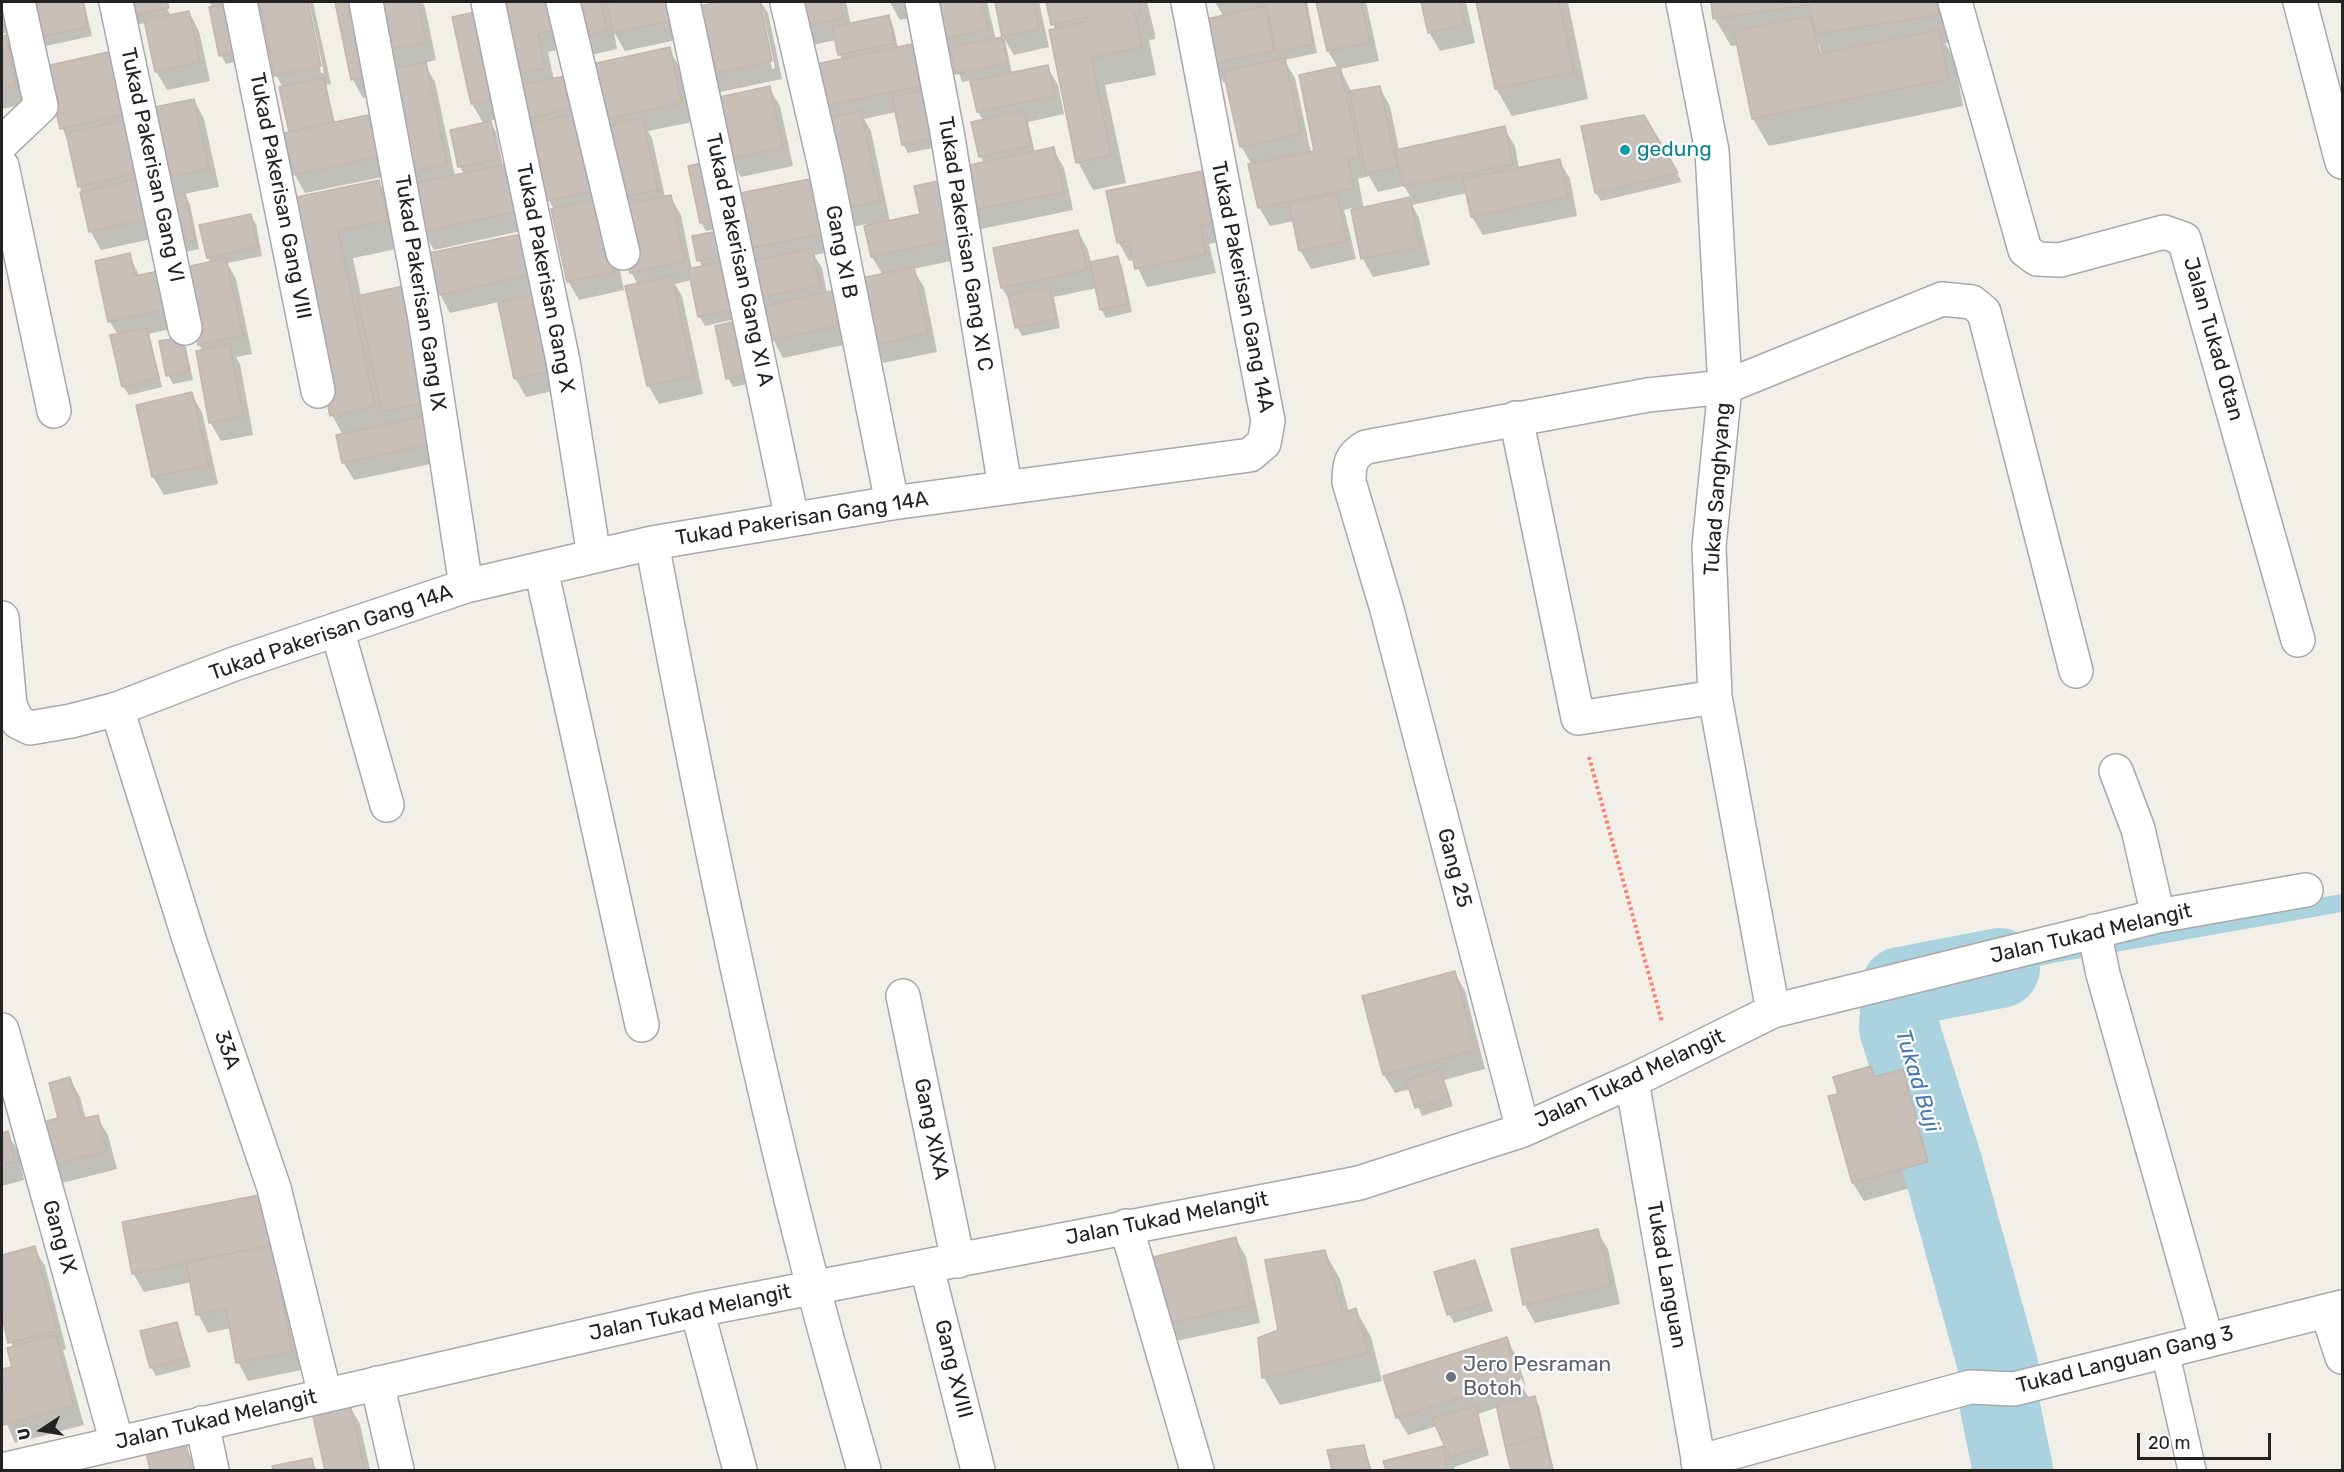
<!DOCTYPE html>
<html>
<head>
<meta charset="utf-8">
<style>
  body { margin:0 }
  #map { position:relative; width:2344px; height:1472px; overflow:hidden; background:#f2efe9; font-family:Rubik,sans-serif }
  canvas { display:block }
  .frame { position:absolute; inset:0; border:3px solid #222; pointer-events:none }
  .north { position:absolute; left:12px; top:1400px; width:60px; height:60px; -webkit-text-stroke:4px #fff; paint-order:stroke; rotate:258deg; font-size:16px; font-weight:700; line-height:24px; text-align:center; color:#222 }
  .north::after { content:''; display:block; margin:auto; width:21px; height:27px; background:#222; clip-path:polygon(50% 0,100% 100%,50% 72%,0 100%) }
  .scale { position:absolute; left:2137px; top:1433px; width:134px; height:27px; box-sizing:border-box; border:3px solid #222; border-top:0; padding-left:8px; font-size:18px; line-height:21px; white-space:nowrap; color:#222; -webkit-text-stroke:4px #fff; paint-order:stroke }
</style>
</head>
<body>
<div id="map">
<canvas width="2344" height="1472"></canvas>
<div class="frame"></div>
<div class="north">U</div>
<div class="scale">20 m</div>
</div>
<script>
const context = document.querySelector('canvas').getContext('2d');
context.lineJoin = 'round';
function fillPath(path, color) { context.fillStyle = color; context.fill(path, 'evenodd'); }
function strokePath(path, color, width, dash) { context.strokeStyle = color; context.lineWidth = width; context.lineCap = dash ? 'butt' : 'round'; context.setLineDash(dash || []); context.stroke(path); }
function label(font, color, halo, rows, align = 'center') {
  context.font = font + ' Rubik,sans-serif'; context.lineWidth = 4.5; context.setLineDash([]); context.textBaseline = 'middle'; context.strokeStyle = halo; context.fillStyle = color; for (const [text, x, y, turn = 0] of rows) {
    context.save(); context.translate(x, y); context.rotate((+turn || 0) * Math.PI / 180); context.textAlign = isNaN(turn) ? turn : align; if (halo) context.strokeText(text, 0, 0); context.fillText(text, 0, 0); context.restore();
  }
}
const water = new Path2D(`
  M2342,894V912L2053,963L1875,1001L2201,916Z`);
const shadow = new Path2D(`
  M2,2H10L18,30L2,34Z
  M33,2H84L92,36L46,46L41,37Z
  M126,2H165L164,3L171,16L189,12L199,31L210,81L167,90L156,71L146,23L134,25Z
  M209,2H232L248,59L226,64L221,55L213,8Z
  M260,2H306L321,73H324L309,2H313L331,84L326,85L335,123L373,115L392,175L305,193L295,175L286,134L290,133L283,88L276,75Z
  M336,2H366L385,93L363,98L353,80Z
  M377,2H422L425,7L436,60L424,63L435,82L455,176L464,174L460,167L452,131L484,124L472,104L454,18L512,116L489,121L496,132L503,166L535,228L434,250L423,231L418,184L410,171L398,69L387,50Z
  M497,2H563L573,47L548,52L554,80L568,77L609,219L624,290L579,300L568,281L554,210L549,200L533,127L526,118Z
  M573,2H678L686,38L625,51L614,32L617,49L591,55Z
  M725,2H761L768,13L782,79L720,92L710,74L696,8ZM760,12H763L775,68L772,69Z
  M796,2H846L851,25L888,17L893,26L898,48L920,44L943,146L908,153L903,144L896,112L864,119L871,131L890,222L922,215L916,187L965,258L913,269L924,287L937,352L883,363L872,345L883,275L872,257L866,224L852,227L823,107L842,60L836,40L812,45Z
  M890,2H924L926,15L900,20Z
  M927,2H987L996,40L1004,38L996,2H1039L1049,47L1014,55L1005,40L1012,74L1047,67L1058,85L1064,114L1028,122L1035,153L1053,149L1064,168L1073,210L981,229L971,211L985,164L980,156L984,121L978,112L972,80L962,82L953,57L946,59Z
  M1047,2H1147L1155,34V39L1149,40L1156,75L1105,85L1126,183L1093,190L1078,162L1055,30Z
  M1215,2H1307L1317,53L1284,60L1295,78L1311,153L1316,152L1338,68L1328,51L1318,2H1366L1379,61L1340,69L1352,93L1379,87L1390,106L1399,150L1504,128L1515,146L1519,169L1559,160L1570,179L1577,216L1483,235L1472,217L1467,193L1412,205L1419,218L1430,265L1373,277L1363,259L1352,208L1344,210L1356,259L1311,269L1300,250L1294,221L1270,226L1259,207L1252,165L1241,146L1227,81L1223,82L1213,63L1224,17ZM1269,5L1271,21L1263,7ZM1369,176L1378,192L1404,186L1412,199L1364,209L1358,179Z
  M1423,2H1466L1475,43L1440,51L1429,32Z
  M1478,2H1568L1588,99L1512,116L1496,88Z
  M1712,2H1947L1954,42L1945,43L1954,59L1963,106L1769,146L1753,119L1738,45L1731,46L1715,19ZM1816,44H1819L1823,61L1820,62Z
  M5,36L16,55L26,104L2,109V37Z
  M669,49L680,68L692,122L648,131L652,138L665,197L670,196L681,215L692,270L702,268L693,238L723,231L744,317L705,326L700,317L692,280L675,284L682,296L703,394L659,404L648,385L638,285L631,272L605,119Z
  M117,52L165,236L101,250L91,232L69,141L62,128Z
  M769,88L780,106L793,166L741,177L730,159Z
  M194,100L204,119L219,187L184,194L190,204L199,249L181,253L161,179Z
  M1644,116L1682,182L1601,201L1596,193Z
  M690,167L727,227L706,231L701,222Z
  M1201,173L1212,191L1222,241L1209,244L1216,273L1147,287L1134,260L1129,261L1119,243Z
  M813,179L835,251L814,255L822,268L827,294L853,343L783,358L773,339L766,306L761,298L757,262L749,249Z
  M378,181L394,208L402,248L353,258L361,296L407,287L440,462L354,480L343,462V435L332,415L294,199Z
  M250,215L256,224L262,256L227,263L236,279L252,354L236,357L240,364L253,435L221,441L210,422L203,351L199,345L211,263L208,258Z
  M1078,231L1088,250L1091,263L1117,257L1122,266L1132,312L1106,318L1101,309L1097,288L1054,297L1060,328L1022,336L1017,327L1012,304L1002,288Z
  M530,234L571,387L526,397L515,378L499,302L450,313L440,294Z
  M129,255L140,277L187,325L149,334L162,387L129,395L123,386L118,335L110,322L96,262Z
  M717,327L760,381L733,387L728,378Z
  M181,338L186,347L193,380L173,384L168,375Z
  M191,394L202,412L218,484L164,495L153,477L137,406Z
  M1455,973L1465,991L1485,1069L1444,1080L1453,1106L1422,1116L1411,1089L1395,1093L1384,1075Z
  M1870,1068L1876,1078L1902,1070L1912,1089L1938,1180L1864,1201L1853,1183L1830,1097L1840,1095Z
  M70,1079L80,1097L86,1120L97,1117L108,1135L117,1169L62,1183L52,1165Z
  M7,1133L18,1151L24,1180L2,1186V1134Z
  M274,1214L301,1370L248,1381L238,1362L231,1328L208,1333L198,1314L192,1282L144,1292L133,1273Z
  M1597,1231L1608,1249L1620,1304L1535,1323L1525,1305L1512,1250Z
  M1236,1239L1246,1257L1260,1323L1176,1341L1165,1323Z
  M34,1248L45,1266L66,1349L63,1350L84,1425L15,1443L2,1413V1371L14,1368L13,1348L2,1310V1256Z
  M1324,1251L1340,1279L1349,1312L1356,1310L1371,1337L1382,1381L1280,1405L1264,1378L1280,1331Z
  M1475,1261L1493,1311L1454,1323L1449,1314Z
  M177,1323L191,1367L156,1376L151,1367Z
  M1506,1339L1517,1357L1526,1387L1517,1372L1515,1374L1529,1398L1534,1397L1539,1406L1554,1470H1513L1499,1407L1478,1414L1489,1455L1454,1467L1455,1470H1387L1385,1463L1444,1448L1448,1455L1450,1454L1437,1426L1408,1435L1397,1417Z
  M349,1405L360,1424L370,1470H326L314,1413Z
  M185,1445L197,1470H152L148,1453Z
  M1363,1446L1372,1470H1333L1329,1451Z
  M311,1460L317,1470H274V1467Z`);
const river = new Path2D(`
  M2000,968L1901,987L1899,1028L1942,1163L1999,1369L2000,1407L2013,1470`);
const building = new Path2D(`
  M32,2H83L88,27L40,37Z
  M124,2H167L169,8L128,17Z
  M234,2L244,51L219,56L209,7Z
  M259,2H308L321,66L274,76Z
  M335,2H360L376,75L351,80Z
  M375,2H418L426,42L386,50Z
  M495,2H558L563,28L538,34L545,68L511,75Z
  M572,2H601L607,31L579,37Z
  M606,2H672L676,20L613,33Z
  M718,2H760L772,61L708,75L694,7Z
  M795,2H840L843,18L800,27Z
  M926,2H982L988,29L934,41Z
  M995,2H1034L1039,29L1002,37Z
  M1046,2H1140V12L1135,13L1142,47L1091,58L1111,155L1076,163L1049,30L1088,21L1087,17L1051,25Z
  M1266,2H1305L1313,44L1276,52Z
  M1316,2H1361L1370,42L1327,51Z
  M1421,2H1460L1465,25L1428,33Z
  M1476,2H1559L1574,72L1495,89Z
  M1711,2H1937L1939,15L1816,34L1808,5L1713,19Z
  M1265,6L1274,51L1211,64L1202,20Z
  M484,10L502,97L471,104L452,17Z
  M189,11L200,62L155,72L144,20Z
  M889,15L895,43L838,55L832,27Z
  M1810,16L1820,54L1939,30L1948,79L1752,119L1734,31Z
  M6,35L16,86L2,89V36Z
  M1002,37L1008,63L955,74L950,47Z
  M921,42L930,84L821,107L812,65Z
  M670,47L682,103L604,120L592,64Z
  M117,50L131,113L60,129L46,66Z
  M1285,58L1301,134L1240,147L1223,71Z
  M426,62L447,164L409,172L387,70Z
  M1048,65L1055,96L977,112L970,81Z
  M1340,66L1360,158L1348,160L1354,188L1258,208L1248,164L1314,151L1299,75Z
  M569,75L576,108L525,119L518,86Z
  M324,78L333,122L289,132L279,87Z
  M770,86L783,148L729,159L715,98Z
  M1380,86L1397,167L1366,174L1349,91Z
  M928,89L939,137L902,145L892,97Z
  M194,99L209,169L160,179L145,109Z
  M861,111L880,201L840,209L821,119Z
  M1024,111L1031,146L979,157L971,122Z
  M581,113L598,190L547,201L531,123Z
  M373,114L382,156L293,175L284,133Z
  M1644,115L1678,173L1595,193L1581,126Z
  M135,118L147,171L78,187L66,133Z
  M643,118L658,190L617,198L602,127Z
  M491,121L499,159L458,167L450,130Z
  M1505,126L1513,164L1403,186L1395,150Z
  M1054,147L1064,192L969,211L960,167Z
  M1560,159L1568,197L1471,217L1463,179Z
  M711,161L723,218L700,223L688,166Z
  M515,162L525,210L422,232L412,184Z
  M1202,171L1212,223L1200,226L1206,254L1135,269L1129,241L1117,243L1106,191Z
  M147,177L156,217L89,232L80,192Z
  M814,178L825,233L748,249L736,194Z
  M379,180L388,220L338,231L375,406L330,416L304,294L292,198Z
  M943,180L955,239L871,257L864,226L920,214L914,186Z
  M185,193L195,240L174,245L164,198Z
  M1337,194L1347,241L1299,251L1289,204Z
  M671,195L685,261L630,273L615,206Z
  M1410,197L1420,247L1361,259L1351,210Z
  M599,199L614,272L567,282L551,209Z
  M251,214L258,247L207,258L199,225Z
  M724,230L729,255L697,261L692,236Z
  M1078,230L1087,270L1001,288L993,248Z
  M531,232L540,273L438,295L429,253Z
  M812,248L820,285L760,298L752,261Z
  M130,253L135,276L168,269L177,307L108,322L95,261Z
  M1118,256L1128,304L1100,310L1090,262Z
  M226,258L243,336L198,345L182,268Z
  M730,260L740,308L698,317L688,269Z
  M914,267L928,333L871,346L857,279Z
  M672,276L693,376L647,386L625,286Z
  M408,285L432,401L382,412L357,296Z
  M1049,287L1056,319L1015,328L1008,295Z
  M836,290L843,325L771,340L764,306Z
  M545,293L561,369L514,379L498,303Z
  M745,319L757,372L726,379L715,326Z
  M147,328L159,378L122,387L110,335Z
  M182,337L189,371L166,376L159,341Z
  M230,344L243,416L209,423L196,351Z
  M192,392L209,465L152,477L136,405Z
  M425,416L431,444L342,463L336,435Z
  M1455,971L1476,1050L1383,1075L1362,996Z
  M1871,1066L1874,1077L1903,1069L1928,1162L1852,1183L1828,1096L1838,1094L1833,1077Z
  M1440,1069L1449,1097L1415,1108L1406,1080Z
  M70,1077L82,1119L98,1115L107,1151L50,1166L39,1123L58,1118L49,1083Z
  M8,1131L15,1162L2,1165V1133Z
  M264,1194L273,1245L132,1274L122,1222Z
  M1598,1229L1611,1285L1523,1305L1511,1249Z
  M1236,1237L1251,1305L1164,1324L1145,1259Z
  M273,1245L292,1352L236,1363L226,1309L196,1315L186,1262Z
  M35,1246L57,1331L8,1343L2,1316V1255Z
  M1325,1250L1343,1313L1356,1308L1368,1353L1262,1378L1258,1338L1278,1330L1265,1260Z
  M1475,1260L1489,1302L1447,1315L1434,1272Z
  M177,1322L187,1358L150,1368L140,1331Z
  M56,1335L74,1406L3,1425L2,1369L12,1367L7,1348Z
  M1507,1337L1520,1379L1396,1418L1383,1376Z
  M1535,1396L1544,1436L1505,1446L1496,1404Z
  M350,1404L365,1470H325L312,1412Z
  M1476,1406L1485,1446L1450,1458L1432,1418Z
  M1544,1436L1552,1470H1511L1505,1446Z
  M186,1443L191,1470H150L146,1452Z
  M1364,1445L1370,1470H1332L1327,1450Z
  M1444,1446L1447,1470H1386L1383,1461Z
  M312,1458L314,1470H273L272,1466Z`);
const path = new Path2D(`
  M1589,757L1662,1022`);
const lane = new Path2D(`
  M2165,1351L2192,1470`);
const street = new Path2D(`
  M116,2L185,328
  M240,2L318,391
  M366,2L425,319L466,586
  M488,2L563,361L594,556
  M563,2L623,253
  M683,2L792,519
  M787,2L826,171L892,503
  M922,2L947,132L1005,487
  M1683,2L1712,151L1725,387L1709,546L1715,697L1773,1011
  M1955,2L2025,250L2037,259L2060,260L2164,232L2184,239L2298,640
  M2300,2L2342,162
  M2,143L41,106L18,2
  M2,166L54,411
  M1516,418L1578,718L1715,697
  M652,543C699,792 749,1041 813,1286C829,1348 847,1409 864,1470
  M541,569L642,1025
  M2,618L10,706L18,722L30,728L71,721L117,709L234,664L466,586L652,543L892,503L1250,455L1264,443L1268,421L1188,2
  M337,629L387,805
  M117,709L190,942L274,1188L325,1395
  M2116,771L2138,829L2158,916
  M2094,931L2103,974L2207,1341
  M903,996L958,1261
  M2,1030L117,1443
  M1632,1081L1700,1470
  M1523,1130L1386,606L1349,482C1349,465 1350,456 1366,447L1648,395L1725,387L1942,299L1972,302L1984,312L2076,671
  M1126,1226L1197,1470
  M927,1268L978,1470
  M697,1310L740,1470
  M2327,1311L2342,1357
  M377,1383L397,1470
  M202,1423L212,1470
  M1698,1462L1970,1387L2014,1389L2342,1307
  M2,1470L697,1310L1359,1183L1523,1130L1632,1081L1773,1011L2158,916L2306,890`);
const markers = [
  [1625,150,6,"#0f9aa8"],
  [1451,1377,6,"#6b7280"]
];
const cultureNames = [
  ["gedung",1637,150]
];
const streetNames = [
  ["Tukad Pakerisan Gang VI",152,165,78],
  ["Tukad Pakerisan Gang VIII",280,196,79],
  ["Tukad Pakerisan Gang XI C",965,244,81],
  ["Gang XI B",841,252,79],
  ["Tukad Pakerisan Gang XI A",739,260,78],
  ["Tukad Pakerisan Gang X",545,278,79],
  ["Tukad Pakerisan Gang 14A",1242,287,79],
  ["Tukad Pakerisan Gang IX",420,293,81],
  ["Jalan Tukad Otan",2213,339,74],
  ["Tukad Sanghyang",1718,489,-86],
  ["Tukad Pakerisan Gang 14A",802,519,-9],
  ["Tukad Pakerisan Gang 14A",331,633,-19],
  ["Gang 25",1454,868,75],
  ["Jalan Tukad Melangit",2091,934,-13],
  ["33A",227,1050,71],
  ["Jalan Tukad Melangit",1630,1079,-25],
  ["Gang XIXA",931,1129,78],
  ["Jalan Tukad Melangit",1167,1219,-11],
  ["Gang IX",59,1237,74],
  ["Tukad Languan",1666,1275,80],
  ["Jalan Tukad Melangit",690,1313,-12],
  ["Tukad Languan Gang 3",2125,1360,-14],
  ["Gang XVIII",953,1369,76],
  ["Jalan Tukad Melangit",216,1420,-13]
];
const worshipNames = [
  ["Jero Pesraman",1463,1365],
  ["Botoh",1463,1389]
];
const waterNames = [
  ["Tukad Buji",1917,1081,73]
];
fillPath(water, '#aad3df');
fillPath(shadow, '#0003');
strokePath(river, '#aad3df', 80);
fillPath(building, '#c7bfb8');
strokePath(building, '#c4b6ab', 1.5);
strokePath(lane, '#a9a9a9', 30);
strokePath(street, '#a9a9a9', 36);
strokePath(path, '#fa8072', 4, [3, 3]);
strokePath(lane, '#fff', 27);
strokePath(street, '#fff', 33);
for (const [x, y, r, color] of markers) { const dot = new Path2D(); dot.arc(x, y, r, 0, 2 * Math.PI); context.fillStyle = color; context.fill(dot); strokePath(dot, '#fff', 2); }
label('21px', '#0d838f', '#fff', cultureNames, 'left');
label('21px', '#222', '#fff', streetNames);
label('21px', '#5b616d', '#fff', worshipNames, 'left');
label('italic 22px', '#4a7aab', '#fff', waterNames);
</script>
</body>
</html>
